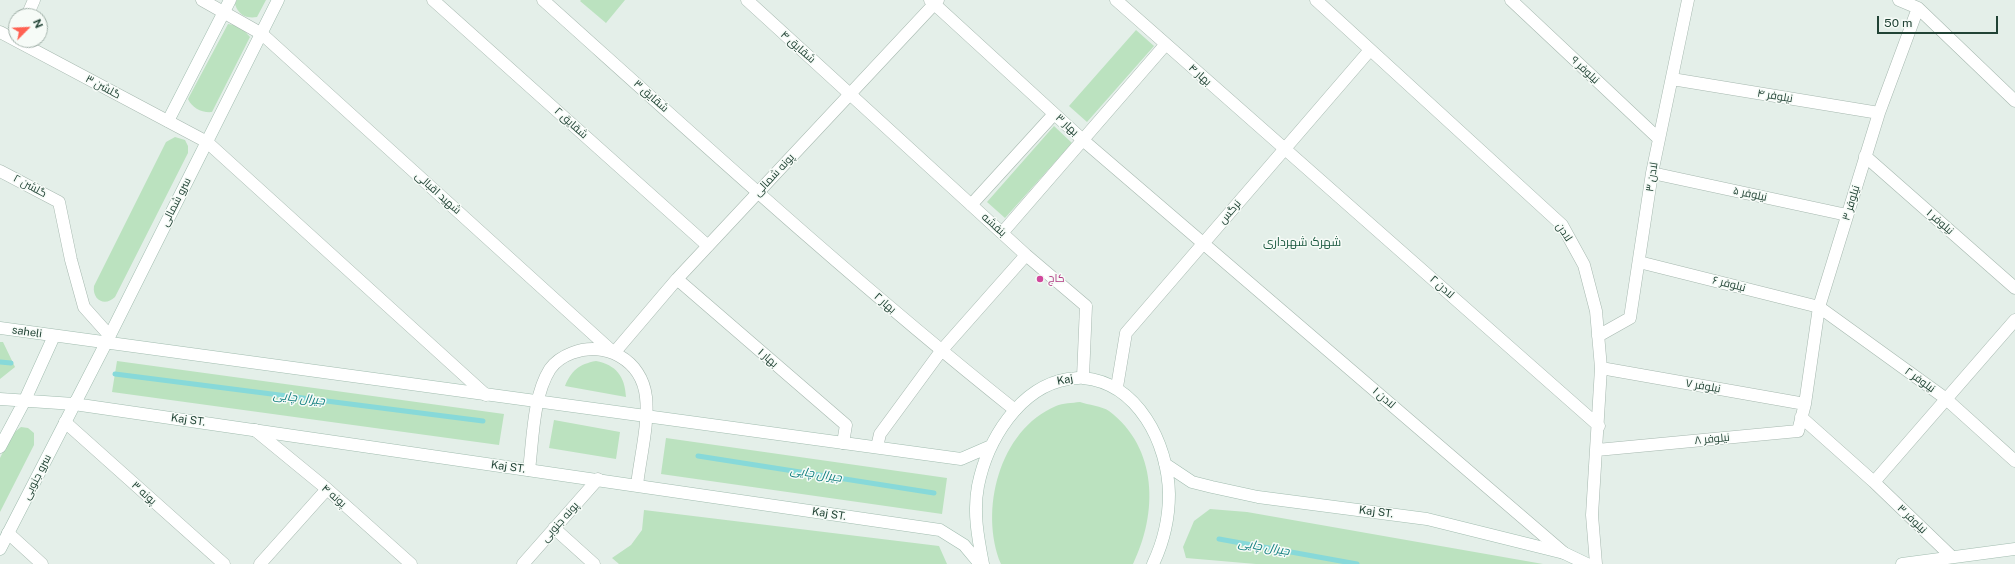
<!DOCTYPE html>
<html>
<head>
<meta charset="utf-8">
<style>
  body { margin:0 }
  #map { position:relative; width:2015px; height:564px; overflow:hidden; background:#e4efe9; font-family:"Public Sans",sans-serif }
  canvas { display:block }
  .north { position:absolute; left:8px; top:8px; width:40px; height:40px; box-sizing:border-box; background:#f6fbf7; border:1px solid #a1b1a9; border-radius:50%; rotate:66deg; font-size:11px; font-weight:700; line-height:16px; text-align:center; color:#214335 }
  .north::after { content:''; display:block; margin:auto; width:14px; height:18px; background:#ff6152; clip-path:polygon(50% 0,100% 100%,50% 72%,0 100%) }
  .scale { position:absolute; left:1877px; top:16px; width:121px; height:18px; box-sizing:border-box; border:2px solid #214335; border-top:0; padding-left:5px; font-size:12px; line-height:14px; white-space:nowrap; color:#214335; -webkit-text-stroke:3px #f6fbf7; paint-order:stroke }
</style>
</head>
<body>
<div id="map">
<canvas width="2015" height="564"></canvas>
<div class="north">N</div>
<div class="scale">50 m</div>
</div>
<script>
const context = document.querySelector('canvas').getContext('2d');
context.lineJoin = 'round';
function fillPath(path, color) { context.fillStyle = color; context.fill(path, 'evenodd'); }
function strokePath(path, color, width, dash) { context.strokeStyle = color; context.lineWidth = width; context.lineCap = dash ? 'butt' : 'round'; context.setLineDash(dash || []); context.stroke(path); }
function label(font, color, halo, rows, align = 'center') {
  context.font = font + ' "Public Sans",Cairo,sans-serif'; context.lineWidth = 3; context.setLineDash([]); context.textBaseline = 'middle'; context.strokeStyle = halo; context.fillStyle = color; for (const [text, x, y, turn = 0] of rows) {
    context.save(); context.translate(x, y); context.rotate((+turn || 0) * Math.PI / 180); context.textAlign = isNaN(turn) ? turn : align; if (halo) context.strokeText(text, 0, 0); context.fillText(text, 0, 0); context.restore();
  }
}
const green = new Path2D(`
  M237,0H266L257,17C247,19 238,15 235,4Z
  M581,0H625L606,23L580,1Z
  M228,24L240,26L250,37L212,112C202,113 192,108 188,99Z
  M1136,30L1154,46L1087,122L1069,106Z
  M1054,126L1072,143L1005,218L987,202Z
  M175,137L185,140L188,146V153L115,297C105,307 92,300 94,286L166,142Z
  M0,342H3L15,367L0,379Z
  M117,361L504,414L499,445L112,392Z
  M596,361C616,365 625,376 626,397L565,386C571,371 579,364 596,361Z
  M1080,402C1088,405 1102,406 1109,411C1158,448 1158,513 1133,564H1001C979,511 999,430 1056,406C1063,403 1072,403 1080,402Z
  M554,420L620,432L616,459L549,448Z
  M21,427L28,428L34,433V445L0,512V458L12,434Z
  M666,438L947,478L942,514L661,474Z
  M1210,509L1247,512L1543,564H1256L1186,558L1183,547L1194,521Z
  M644,510L939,546L947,564H619L612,558L631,545L642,530Z`);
const stream = new Path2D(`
  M0,362L11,363
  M115,374L483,421
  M698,456L934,493
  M1219,539L1357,564`);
const street = new Path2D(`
  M202,0L262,34L614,353L677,279L938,0
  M433,0L708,246
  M543,0C698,139 852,280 1015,410
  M747,0L1026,255L1086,306L1083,377
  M930,0L1084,141L1564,553
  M1116,0L1599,426
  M1316,0L1562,225L1584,265L1596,311L1601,368L1592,515L1596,564
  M1511,0L1659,139
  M1899,0L1918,8L2015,101
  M27,16L34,0
  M0,32L207,142L486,395
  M1672,79L1879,113
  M1865,156L2015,288
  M0,171L59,202L71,260L84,307L109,335
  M1652,173L1847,215
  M971,205L1054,114
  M1002,233L1166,44
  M1639,262L1819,307L1945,398L2015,461
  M677,279L846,425L843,443
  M1598,336L1630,318L1652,173L1688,0
  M1601,368L1805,404
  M1117,387L1126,333L1370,50
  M1801,417L1874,482L1951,556
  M65,422L224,564
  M255,430L327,489L411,564
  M877,447L880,434L941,351L1026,255
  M1597,450L1798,431L1805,404L1819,307L1879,113L1918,8
  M529,470C533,438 533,396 550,369C555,362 564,356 572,353C605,340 642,360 646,397C649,424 640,458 637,485
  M1874,482L2015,320
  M554,528L594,564
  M8,533L42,564
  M260,564L327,489
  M523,564L598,479`);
const secondary = new Path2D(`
  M168,121L230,0
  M0,328L961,459L991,446
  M0,399L74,404L940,530L964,545L980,564
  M0,447L24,402L54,336
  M1165,464L1192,482L1212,487L1258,497L1427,519L1564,553L1587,564
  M0,549L106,343L278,0
  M983,564C978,538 973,512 978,486C987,441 1019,387 1068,379C1073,379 1079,377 1083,378C1138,383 1168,443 1169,494C1169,518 1163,543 1153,564
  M1902,564L2015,549`);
const markers = [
  [1040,279,4,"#d1479c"]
];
const streetNames = [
  ["شقایق ۴",798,47,42],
  ["نیلوفر ۹",1585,70,43],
  ["بهار ۴",1200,75,42],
  ["گلشن ۳",103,87,28],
  ["شقایق ۳",651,96,42],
  ["نیلوفر ۴",1775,96,9],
  ["شقایق ۲",571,123,42],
  ["بهار ۳",1067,125,43],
  ["پونه شمالی",774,175,-47],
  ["لادن ۳",1652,177,-81],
  ["گلشن ۲",30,186,28],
  ["شهید اقبالی",438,193,42],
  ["نیلوفر ۵",1750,194,12],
  ["سرو شمالی",176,202,-63],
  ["نیلوفر ۳",1851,203,-73],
  ["نرگس",1230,212,-49],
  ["نیلوفر ۱",1940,222,41],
  ["بنفشه",994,225,42],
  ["لادن",1564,232,56],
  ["نیلوفر ۶",1729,284,14],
  ["لادن ۲",1442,287,41],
  ["بهار ۲",885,303,41],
  ["saheli",27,332,8],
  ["بهار ۱",768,358,41],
  ["Kaj",1065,380,-10],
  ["نیلوفر ۲",1920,380,36],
  ["نیلوفر ۷",1703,386,10],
  ["لادن ۱",1384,398,41],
  ["Kaj ST.",188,420,8],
  ["نیلوفر ۸",1712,439,-5],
  ["Kaj ST.",508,467,8],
  ["سرو جنوبی",37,477,-63],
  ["پونه ۳",144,493,42],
  ["پونه ۴",334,496,41],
  ["Kaj ST.",1376,512,7],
  ["Kaj ST.",829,514,9],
  ["نیلوفر ۳",1912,519,44],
  ["پونه جنوبی",560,522,-48]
];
const hotelNames = [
  ["کاج",1048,279]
];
const neighbourhoodNames = [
  ["شهرک شهرداری",1302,242]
];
const waterNames = [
  ["جیرال چایی",299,398,7],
  ["جیرال چایی",816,474,9],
  ["جیرال چایی",1264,547,10]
];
fillPath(green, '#bbe2bf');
strokePath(stream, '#87d9d9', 5);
strokePath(street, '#a6b8af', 13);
strokePath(secondary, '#a1bcaf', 13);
strokePath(street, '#fff', 12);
strokePath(secondary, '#fff', 12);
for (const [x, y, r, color] of markers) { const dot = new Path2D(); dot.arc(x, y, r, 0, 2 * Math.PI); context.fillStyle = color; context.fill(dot); strokePath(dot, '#f6fbf7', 1.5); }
label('11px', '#214335', '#f6fbf7', streetNames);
label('11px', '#b23c85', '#f6fbf7', hotelNames, 'left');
label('12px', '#1a583f', '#f6fbf7', neighbourhoodNames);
label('italic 12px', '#148081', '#f6fbf7', waterNames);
</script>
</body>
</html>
